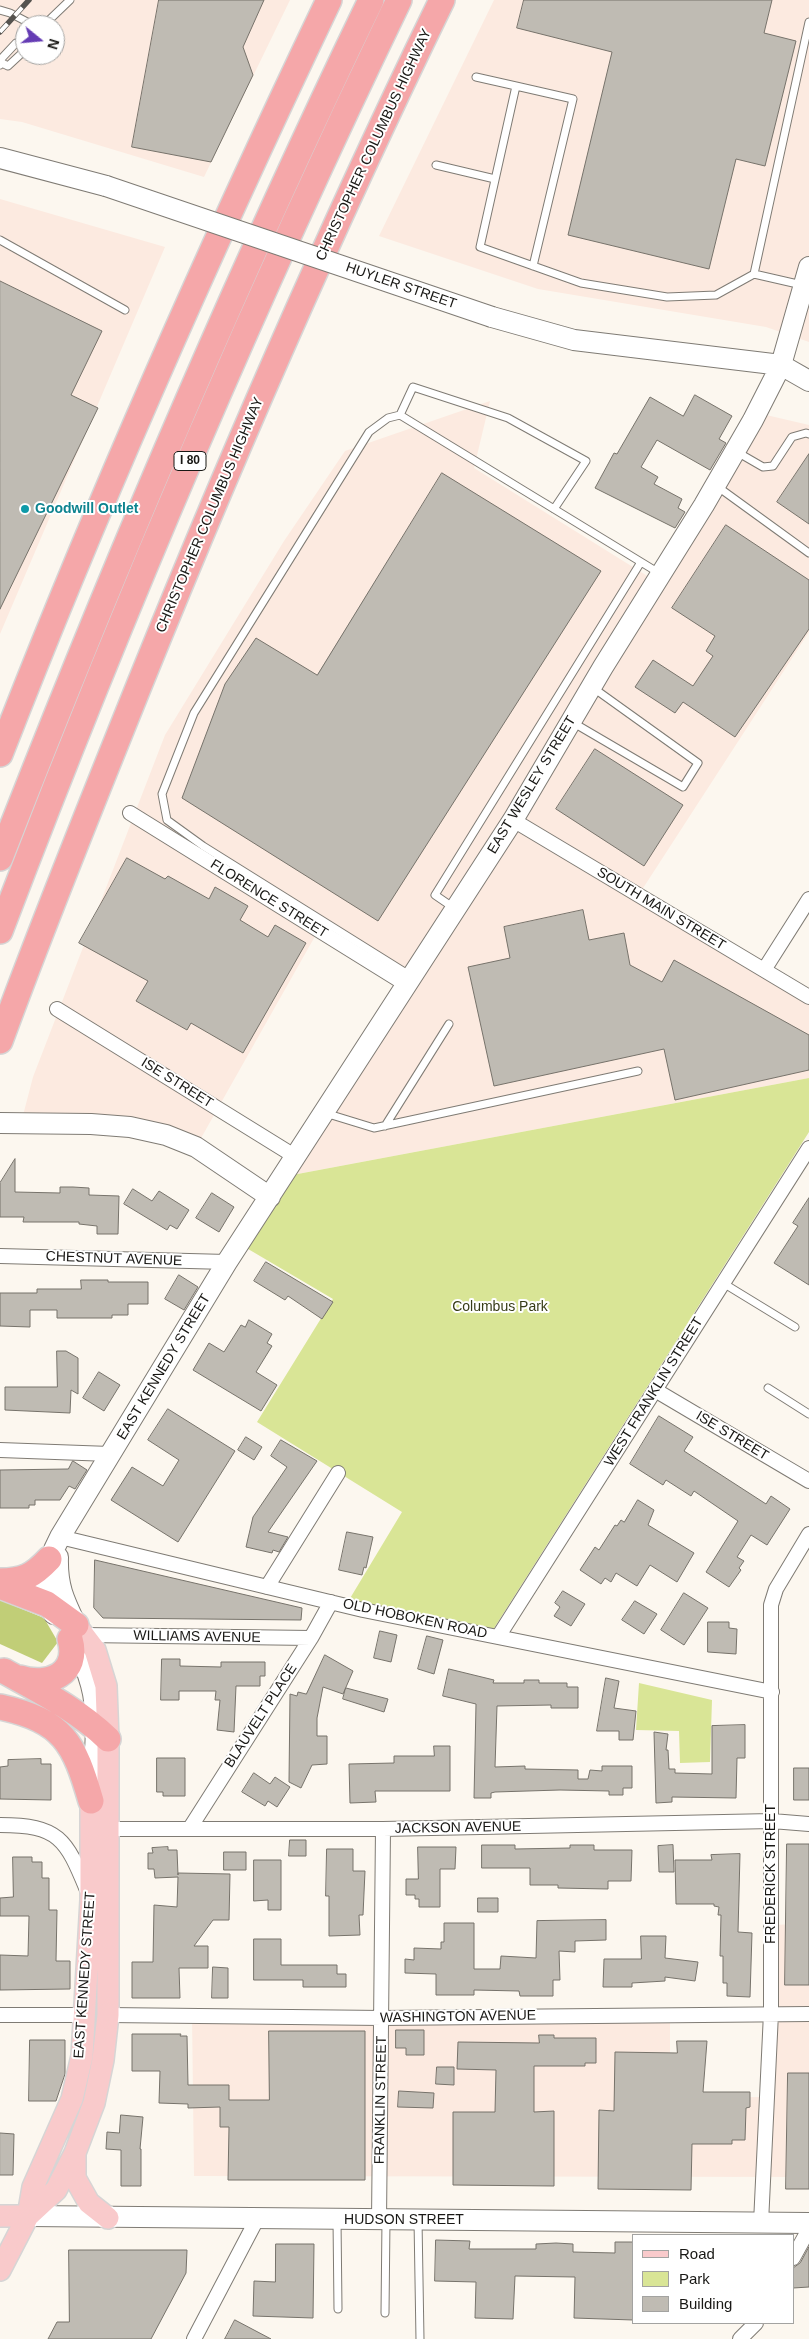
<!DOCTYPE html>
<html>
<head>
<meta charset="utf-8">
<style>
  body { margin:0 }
  #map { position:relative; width:809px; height:2339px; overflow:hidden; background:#fcf7ef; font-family:Helvetica,sans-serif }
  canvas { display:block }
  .legend { position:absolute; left:632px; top:2234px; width:162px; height:90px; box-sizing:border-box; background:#fff; border:1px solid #a3a3a1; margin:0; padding:6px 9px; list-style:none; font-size:15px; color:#191815 }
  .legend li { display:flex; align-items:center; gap:10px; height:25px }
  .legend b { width:25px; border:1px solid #a3a3a1 }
  .north { position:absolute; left:15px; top:15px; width:50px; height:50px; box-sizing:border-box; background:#fff; border:1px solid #a3a3a1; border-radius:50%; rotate:107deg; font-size:14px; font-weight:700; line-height:20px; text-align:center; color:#191815 }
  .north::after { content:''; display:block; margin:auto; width:18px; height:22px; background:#653cb4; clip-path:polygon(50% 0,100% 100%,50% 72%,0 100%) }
</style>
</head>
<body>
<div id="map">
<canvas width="809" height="2339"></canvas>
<ul class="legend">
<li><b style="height:6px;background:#f9cacb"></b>Road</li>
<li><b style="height:14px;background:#d9e596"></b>Park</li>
<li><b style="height:14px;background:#bfbbb3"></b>Building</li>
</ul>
<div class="north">N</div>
</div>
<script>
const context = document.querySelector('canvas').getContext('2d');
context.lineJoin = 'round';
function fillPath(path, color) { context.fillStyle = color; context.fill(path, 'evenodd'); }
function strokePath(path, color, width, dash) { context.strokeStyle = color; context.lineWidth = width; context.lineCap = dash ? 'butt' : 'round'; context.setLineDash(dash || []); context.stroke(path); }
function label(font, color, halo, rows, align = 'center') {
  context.font = font + ' Helvetica,sans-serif'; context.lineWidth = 4; context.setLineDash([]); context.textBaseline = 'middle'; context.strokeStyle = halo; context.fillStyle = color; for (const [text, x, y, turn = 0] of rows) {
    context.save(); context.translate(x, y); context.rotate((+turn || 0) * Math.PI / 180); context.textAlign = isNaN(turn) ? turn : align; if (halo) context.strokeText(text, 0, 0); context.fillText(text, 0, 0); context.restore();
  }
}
const industrial = new Path2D(`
  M0,0H290L204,177L22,122L0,119ZM25,25H55V55H25Z
  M494,0H809V342L766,327L538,289L379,236Z
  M0,199L165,247L0,634Z
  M490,401L474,468L657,582L762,414L809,425V632L636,899L809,1003V1078L287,1176L405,986L318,931L196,1147L166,1135L21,1123L33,1077L165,735L284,541L345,451Z
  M809,1924V2177L194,2176L192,2015H670V2098L761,2097L766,1925Z`);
const green = new Path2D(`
  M809,1078V1132L489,1636L346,1605L402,1512L257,1422L333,1299L243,1246L287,1176Z
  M639,1683L712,1700L710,1762L680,1763L679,1731L636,1730Z`);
const forest = new Path2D(`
  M0,1600L44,1618L58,1642L42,1663L0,1644Z`);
const building = new Path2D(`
  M159,0H264L243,47L253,75L211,162L132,147Z
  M524,0H772L764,33L796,41L765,166L736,159L709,269L568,235L612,52L517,28Z
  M0,281L102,331L71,395L98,408L0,609Z
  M695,395L732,416L719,439L726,443L710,470L657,440L641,467L658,477L654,484L682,499L678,508L685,512L675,528L595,488L614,453L617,454L650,397L683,416Z
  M809,454V524L777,502Z
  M442,473L601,571L378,921L182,798L225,684L256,638L317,675Z
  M726,525L809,580V629L735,737L683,702L675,713L635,687L653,660L693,686L713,656L706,651L715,636L672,608Z
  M595,749L683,805L644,866L556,809Z
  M127,858L165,879L168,876L209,899L215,887L248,906L240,920L268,937L275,925L306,943L243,1053L191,1023L187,1030L136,1001L148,981L79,943Z
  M583,910L589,940L624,933L630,965L662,982L674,960L809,1035V1070L675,1100L664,1049L494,1086L468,967L510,958L504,927Z
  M15,1159V1192L60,1193V1187H73L89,1188V1195L119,1196L118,1234H97V1226L79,1224V1222H23L24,1217H0V1183Z
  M133,1189L152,1201L159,1191L189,1210L177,1229L170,1225L167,1230L124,1204Z
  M212,1193L234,1207L219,1232L196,1218Z
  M809,1198V1285L774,1263L798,1226L793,1223Z
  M266,1262L333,1302L322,1319L288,1296L285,1300L254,1281Z
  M179,1275L198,1287L184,1310L165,1299Z
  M81,1280H108V1282H148V1304H128V1315H112V1318H57V1310H30V1327L0,1326V1293H37V1289H81Z
  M249,1320L272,1334L267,1343L272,1346L256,1372L277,1385L261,1411L193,1370L209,1343L224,1352L241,1325L245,1327Z
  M57,1351H66L78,1358V1394L71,1390L70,1413L5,1410V1387H57Z
  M99,1372L120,1385L104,1411L83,1398Z
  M168,1409L235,1451L178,1542L111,1500L132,1467L163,1486L179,1460L148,1440Z
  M659,1416L693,1437L684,1451L766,1504L771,1496L790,1509L767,1545L751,1535L737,1557L744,1561L739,1568L741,1570L729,1587L706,1572L738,1521L694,1491L691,1496L666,1480L663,1485L630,1464Z
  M246,1437L262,1447L254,1460L238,1450Z
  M281,1440L317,1461L268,1532L288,1537L279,1552L273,1550L272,1553L246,1547L253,1517L287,1467L271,1456Z
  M73,1461L87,1470L75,1489L69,1486L60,1500H35V1505H29V1508H0V1470L68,1469Z
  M638,1500L654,1510L648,1525L694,1553L677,1582L650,1565L637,1586L616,1573L611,1582L605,1578L601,1584L580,1570L595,1547L599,1550L615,1525L617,1526L621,1520L624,1522Z
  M347,1532L373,1537L366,1568L364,1567L362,1575L339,1570Z
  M95,1560L302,1608L301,1620L103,1618L94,1608Z
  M563,1591L585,1604L571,1626L554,1616L560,1607L555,1603Z
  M684,1593L708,1608L684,1645L661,1630Z
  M635,1601L657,1614L644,1634L622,1620Z
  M708,1622H729V1628L737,1629L736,1654L708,1652Z
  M380,1631L397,1635L391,1662L374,1658Z
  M427,1636L443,1640L434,1674L418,1669Z
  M325,1655L353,1671L343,1694L323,1687L317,1718V1736H327V1764L312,1765L301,1788L289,1782L290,1694L297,1696L298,1692L306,1694Z
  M162,1659H180V1666L221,1667V1662H265V1676H260V1686H236L234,1732L217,1730L220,1700H215L216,1691H179V1700H161Z
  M449,1669L494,1680L493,1683H524V1680H539V1683H567V1687H578V1708H551V1705L497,1706L495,1767L525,1766V1769L578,1770V1779H588L590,1770L602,1771V1766H632V1788H623V1795H609V1791L560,1790L495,1792L491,1793V1798H474L476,1704L443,1696Z
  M606,1678L619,1681L614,1708L636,1711L633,1740H619V1731H597Z
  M346,1688L388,1699L384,1712L343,1699Z
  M745,1725V1758H737L736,1798L672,1797V1802L656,1803L654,1732L668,1734L666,1750H668L669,1769H675V1773L712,1774V1726Z
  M434,1746H450V1791H375L376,1802L350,1803L349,1764L394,1763V1756H434Z
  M157,1758H185V1796H163V1792H157Z
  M41,1759V1764H51V1800L0,1799V1767L8,1766V1760Z
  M794,1768H809V1800H794Z
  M254,1773L270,1784L275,1777L290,1787L277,1807L268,1801L265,1806L242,1792Z
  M290,1840H306V1856H289Z
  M787,1844H809V1985H785Z
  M482,1845H515V1849L570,1848V1845H594V1850H632L631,1881H608V1889L558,1888V1885H530V1868H482Z
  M673,1845L674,1872H659L658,1846Z
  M168,1847V1850H177L178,1875V1873L230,1874L229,1920H213L194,1946H208V1968H179L180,1998H132V1962H153L154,1905L177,1907L178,1877L155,1878L154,1869H148V1853H153L152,1848Z
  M418,1847H456L455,1869H440V1907H419V1899H415V1895H406V1879H418Z
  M327,1849H353V1871H365L363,1915H359L360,1935L329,1936V1896H326Z
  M224,1852H246V1870H224Z
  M740,1854L738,1932L752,1933L750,1997L727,1996V1983H723V1956H720L721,1915H718L719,1907L714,1906V1904H676L675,1860H712L711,1855Z
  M13,1857H32V1862H42V1878H49V1910H57L56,1961H70V1989L0,1990V1955L28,1956L29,1916H0V1898L13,1897Z
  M254,1860H281V1910H268V1900L254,1901Z
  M478,1898H498V1912H478Z
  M606,1920V1940L575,1941V1952L559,1951L560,1980H553V1996H520L519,1991L474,1990V1995H436V1974L405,1973V1959L414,1960V1948L441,1949V1942H444V1923H474V1969H500L501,1956L536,1958L537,1921Z
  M641,1936H666L665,1958L698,1962L695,1981L665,1977V1981L632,1983V1987H603L604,1959H641Z
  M254,1939H281V1965H337V1974H346V1987H303V1980H254Z
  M213,1967L228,1968V1998H212Z
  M396,2030H424V2055H406V2048H396Z
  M269,2031H365V2180H228L229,2127H220V2107L188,2108V2104L159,2103L160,2071H132V2034H181L180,2036H187L188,2085H229V2100H269Z
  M539,2035H554V2038H596V2063H585V2066H534V2112L554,2111V2186L453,2185V2112H495L496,2070L457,2069L458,2042L539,2043Z
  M30,2040H65V2074L56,2101H29Z
  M677,2041H707L703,2092H750V2107L746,2108L745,2140H732V2144H692L691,2190L598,2189L599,2110L614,2111L615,2052L677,2053Z
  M437,2067H454V2085L436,2084Z
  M788,2073H809V2189H786Z
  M399,2091L434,2093L433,2108L398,2107Z
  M121,2115L143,2117L140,2149H141V2186H121V2150L106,2149L107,2132L119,2133Z
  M0,2133L14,2134L13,2175H0Z
  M436,2240L470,2241L469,2249H536V2244L556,2243L573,2244V2252L615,2253V2242H633V2320L574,2318L575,2277L515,2276L513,2319L475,2318L476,2282L435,2281Z
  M276,2244H314L313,2318L253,2316L254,2281L275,2282Z
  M809,2247V2287L793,2288V2268L800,2263Z
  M69,2250H187L186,2273L151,2339H48L57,2322H69Z
  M235,2320L271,2339H225Z`);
const lane = new Path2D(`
  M0,10L10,13L33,25
  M44,25L70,0
  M2,63L8,66L22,53V45L25,42
  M0,65L2,63L1,59L16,43L22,45
  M476,77L516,86
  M436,165L495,179
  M0,240L125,310
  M533,266L573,99L516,86L480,247L581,283L667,297L716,295L754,274L809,22
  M754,274L802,285
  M400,415L413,387L508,418L586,461L554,509
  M737,452L763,467L773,466L792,437L806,433L809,434
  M718,487L809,553
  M572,722L683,787L698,763L592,687
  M454,908L435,895L641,562
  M411,976L203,846L167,820L162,794L194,713L369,432L388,418L400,415L659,573
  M325,1113L374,1128L638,1071
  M385,1126L449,1024
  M723,1283L795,1327
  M768,1388L809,1414
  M337,2220L338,2309
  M418,2220L420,2339
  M385,2313L386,2220`);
const street = new Path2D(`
  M130,813L407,985
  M513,820L809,997
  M764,970L809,899
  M57,1009L296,1157
  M0,1256L227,1262
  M655,1390L809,1481
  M0,1450L110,1454
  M60,1537L363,1610L772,1692
  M267,1587L338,1473
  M84,1635L311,1638
  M498,1637L809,1148
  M0,1825C59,1825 66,1839 87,1890
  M190,1828L311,1638L331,1602
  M108,1829H383L772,1821L809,1824
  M0,2015H86
  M108,2015L382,2018L809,2014
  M379,2220L383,1829
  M761,2223L771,2013V1605L776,1589L809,1534
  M793,2258L809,2229
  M194,2339L257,2219
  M740,2339L756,2323`);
const secondary = new Path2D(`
  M0,158L106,186
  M492,317L574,340L781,365L809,381
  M0,1123L91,1124L130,1127L166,1135L196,1147L270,1197
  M58,1557C57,1586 64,1600 76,1625
  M54,1614C38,1589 47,1562 60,1537L227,1262L513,820L603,667L704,505L753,420L781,365L809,267
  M69,1639C78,1654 87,1668 91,1685C100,1717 94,1761 92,1794
  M28,2216L809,2223`);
const primary = new Path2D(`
  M75,2153V2178L89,2203L108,2218
  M0,2216H28
  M28,2216L56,2190L75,2153L94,2103L103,2060L108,2015V1739L106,1686L95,1650L76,1625
  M0,2270L28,2216L33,2187L72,2099L82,2056L91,1900V1801`);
const highway = new Path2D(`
  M0,754C99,499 211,247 329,0
  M0,858C113,568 235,281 371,0
  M0,931C120,615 252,304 399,0
  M0,1041C38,937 79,835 120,733C219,485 325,240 442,0
  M0,1581C23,1581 33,1576 49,1559
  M0,1586L47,1604L76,1625
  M4,1671C40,1691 78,1710 108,1739
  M20,1678C48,1687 80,1674 70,1639
  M0,1707C64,1721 74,1743 91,1801`);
const rail = new Path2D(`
  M0,32L29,0`);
const secondaryBridge = new Path2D(`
  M106,186L492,317`);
const markers = [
  [25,509,5,"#0f9aa8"]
];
const shields = [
  [190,461,32]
];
const shieldNames = [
  ["I 80",190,461]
];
const streetNames = [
  ["CHRISTOPHER COLUMBUS HIGHWAY",374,145,-65],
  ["HUYLER STREET",401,286,19],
  ["CHRISTOPHER COLUMBUS HIGHWAY",210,515,-67],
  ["EAST WESLEY STREET",532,785,-59],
  ["FLORENCE STREET",269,899,32],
  ["SOUTH MAIN STREET",661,909,31],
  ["ISE STREET",177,1083,32],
  ["CHESTNUT AVENUE",114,1259,2],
  ["EAST KENNEDY STREET",164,1367,-59],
  ["WEST FRANKLIN STREET",654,1392,-58],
  ["ISE STREET",732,1436,31],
  ["OLD HOBOKEN ROAD",415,1619,12],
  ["WILLIAMS AVENUE",197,1637,1],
  ["BLAUVELT PLACE",261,1716,-57],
  ["JACKSON AVENUE",458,1828,-1],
  ["FREDERICK STREET",771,1874,-90],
  ["EAST KENNEDY STREET",85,1975,-86],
  ["WASHINGTON AVENUE",458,2017,-1],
  ["FRANKLIN STREET",381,2100,-89],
  ["HUDSON STREET",404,2220]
];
const cultureNames = [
  ["Goodwill Outlet",35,509]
];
const parkNames = [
  ["Columbus Park",500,1307]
];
fillPath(industrial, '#fceae0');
fillPath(green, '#d9e596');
fillPath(forest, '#c1ce77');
fillPath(building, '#bfbbb3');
strokePath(building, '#77736b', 1);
strokePath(lane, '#7f7b74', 9);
strokePath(street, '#7f7b74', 16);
strokePath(secondary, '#7f7b74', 22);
strokePath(primary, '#d6d5d5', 24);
strokePath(highway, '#d6d5d5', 28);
strokePath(lane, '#fff', 7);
strokePath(street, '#fff', 14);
strokePath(secondary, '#fff', 20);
strokePath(primary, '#f9cacb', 21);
strokePath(highway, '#f5a7a9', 25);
strokePath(rail, '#55534f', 5.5);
strokePath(rail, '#fff', 4, [11]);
strokePath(secondaryBridge, '#7f7b74', 22, []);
strokePath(secondaryBridge, '#fff', 20);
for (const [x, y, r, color] of markers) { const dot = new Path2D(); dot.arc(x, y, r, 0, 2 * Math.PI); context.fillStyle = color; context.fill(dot); strokePath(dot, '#fff', 2); }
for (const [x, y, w] of shields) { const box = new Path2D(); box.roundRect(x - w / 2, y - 9.5, w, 19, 4); context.fillStyle = '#fff'; context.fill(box); strokePath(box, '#191815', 1); }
label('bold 12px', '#191815', null, shieldNames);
label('14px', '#191815', '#fff', streetNames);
label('bold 14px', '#0d838f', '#fff', cultureNames, 'left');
label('14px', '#373c17', '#fff', parkNames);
</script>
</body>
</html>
